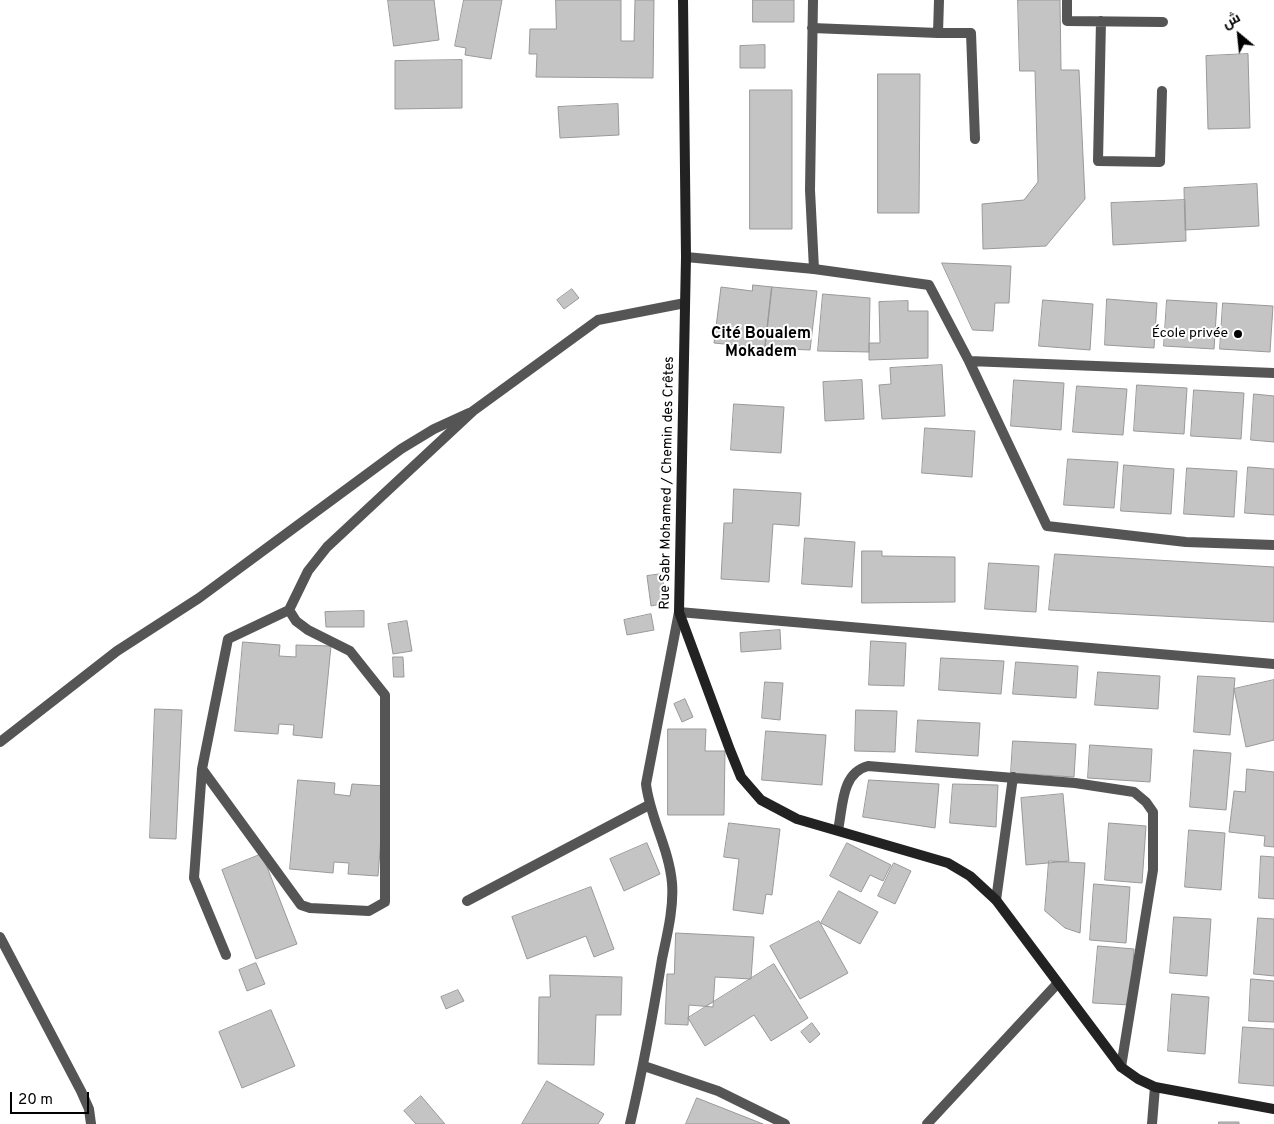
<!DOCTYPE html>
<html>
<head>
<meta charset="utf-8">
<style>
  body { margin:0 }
  #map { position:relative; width:1274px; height:1124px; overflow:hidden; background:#fff; font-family:Overpass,Cairo,sans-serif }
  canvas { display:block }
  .north { position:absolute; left:1214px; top:10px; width:50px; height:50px; -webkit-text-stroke:4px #fff; paint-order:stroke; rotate:332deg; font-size:14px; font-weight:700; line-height:20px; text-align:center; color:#000 }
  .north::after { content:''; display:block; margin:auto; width:18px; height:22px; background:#000; clip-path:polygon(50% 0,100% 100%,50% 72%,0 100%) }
  .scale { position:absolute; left:10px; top:1092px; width:79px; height:22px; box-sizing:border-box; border:2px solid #000; border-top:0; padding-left:6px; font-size:15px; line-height:18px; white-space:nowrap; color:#000; -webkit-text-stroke:4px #fff; paint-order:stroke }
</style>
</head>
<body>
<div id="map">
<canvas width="1274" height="1124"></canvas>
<div class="north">ش</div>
<div class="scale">20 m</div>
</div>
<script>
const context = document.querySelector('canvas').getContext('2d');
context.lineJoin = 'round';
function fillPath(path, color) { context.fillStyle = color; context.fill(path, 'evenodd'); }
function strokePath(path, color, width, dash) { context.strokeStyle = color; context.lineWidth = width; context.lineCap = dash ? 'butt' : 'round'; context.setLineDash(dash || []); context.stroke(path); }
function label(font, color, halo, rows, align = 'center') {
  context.font = font + ' Overpass,sans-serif'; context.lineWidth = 4; context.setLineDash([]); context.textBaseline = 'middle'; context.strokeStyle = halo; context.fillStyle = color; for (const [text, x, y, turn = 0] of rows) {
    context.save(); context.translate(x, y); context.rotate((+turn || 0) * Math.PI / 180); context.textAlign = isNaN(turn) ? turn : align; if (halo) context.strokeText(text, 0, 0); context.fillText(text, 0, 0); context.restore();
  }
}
const building = new Path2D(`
  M388,0H434L439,40L394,46Z
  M464,0H502L491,59L465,55L466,48L455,46Z
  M556,0H621V41H634L635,0H654L653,78L536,77L537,54H529L530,29H556Z
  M753,0H794V22H753Z
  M1018,0H1060L1061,70H1079L1085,199L1046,246L983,249L982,204L1024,200L1038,182L1035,71H1020Z
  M765,45V68H740V46Z
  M1248,54L1250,128L1208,129L1206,56Z
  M462,60V108L395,109V61Z
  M878,74H920L919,213H878Z
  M750,90H792V229H750Z
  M618,104L619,135L560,138L558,107Z
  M1257,184L1259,226L1185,230L1184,188Z
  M1185,200L1186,241L1113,245L1111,203Z
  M942,263L1011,266L1009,303H995L993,331L973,330Z
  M753,285L772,287L765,348L714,343L721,287L752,291Z
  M772,287L817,291L810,350L765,348Z
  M572,289L579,298L564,309L557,300Z
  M823,294L870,298L869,352L818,351Z
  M1107,299L1157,303L1154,348L1105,345Z
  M1043,300L1093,304L1090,350L1039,346Z
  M1167,300L1217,303L1214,349L1164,346Z
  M908,301V311H928V358L869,360V343H880L879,302Z
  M1223,303L1273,306L1270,352L1220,349Z
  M942,365L945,416L882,419L879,385L891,384L890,368Z
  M862,380L864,419L825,421L823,382Z
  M1014,380L1064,383L1061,430L1011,426Z
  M1137,385L1187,388L1184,434L1134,431Z
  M1077,386L1127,389L1123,435L1073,432Z
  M1194,390L1244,393L1241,439L1191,436Z
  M1254,394L1274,396V442L1251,440Z
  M734,404L784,407L781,453L731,450Z
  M925,428L975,431L972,477L922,473Z
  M1068,459L1118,462L1114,508L1064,505Z
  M1124,465L1174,469L1171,514L1121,511Z
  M1248,467L1274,469V515L1245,513Z
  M1187,468L1237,471L1234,517L1184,514Z
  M734,489L801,493L799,526L773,524L769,582L721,579L724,523H732Z
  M805,538L855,542L852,587L802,584Z
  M862,551H882V556L955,557V602L862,603Z
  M1055,554L1274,567V622L1049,610Z
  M989,563L1039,566L1036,612L985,609Z
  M662,574L666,603L651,606L647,576Z
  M364,611V627H326L325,612Z
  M651,614L654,630L627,635L624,620Z
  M407,621L412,651L393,654L388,624Z
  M780,630L781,649L741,652L740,633Z
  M871,641L906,643L904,686L869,685Z
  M243,642L280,645L279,656L296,657V645L331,646L322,738L293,735L294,725L279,724L278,734L235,731Z
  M393,657H403L404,677H394Z
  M941,658L1004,661L1001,694L939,690Z
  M1016,662L1078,666L1076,698L1013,694Z
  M1098,672L1160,676L1158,709L1095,705Z
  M1198,676L1235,678L1230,735L1194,732Z
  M1274,680V740L1246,747L1234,689Z
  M765,682L783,683L780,720L762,718Z
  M685,699L693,717L682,722L674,704Z
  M155,709L182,710L176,839L150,838Z
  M856,710L897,711L895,752L855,751Z
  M918,720L980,723L978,756L916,752Z
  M668,729H706L705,751H725L724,815H668Z
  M766,731L826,735L822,785L762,780Z
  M1013,741L1076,744L1074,777L1011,773Z
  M1090,745L1152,749L1150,782L1088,778Z
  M1194,750L1231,753L1226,810L1190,807Z
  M1247,769L1274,772V847L1264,846L1265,836L1229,832L1234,791L1245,792Z
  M298,780L335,783L334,794L350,796L352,784L385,786L378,876L348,874L349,863L334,862L333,873L290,869Z
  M869,780L939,784L935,828L863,817Z
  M953,784L998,785L996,827L950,823Z
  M1063,794L1069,861L1026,865L1021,798Z
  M729,823L780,829L772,895L766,894L763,914L733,910L739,859L724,857Z
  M1109,823L1146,826L1142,883L1105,880Z
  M1189,830L1225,833L1221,890L1185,887Z
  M647,843L660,874L624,891L610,859Z
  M847,843L891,865L883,881L870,875L861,892L830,876Z
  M262,854L297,944L256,959L222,870Z
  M1261,856L1274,857V899L1259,898Z
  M1049,861L1085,863L1080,933L1065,928L1045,911Z
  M894,863L911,871L895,904L878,896Z
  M1094,884L1130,887L1126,943L1090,940Z
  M591,887L614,949L594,957L586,936L527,959L512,917Z
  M839,891L878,912L860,944L821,923Z
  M1174,917L1211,919L1207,976L1170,973Z
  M1258,918L1274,919V976L1254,974Z
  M819,921L848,973L800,999L770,946Z
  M676,933L754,937L751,979L715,977L713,1007L689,1005L688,1025L665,1024L667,974H674Z
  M1098,946L1134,949L1130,1005L1093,1003Z
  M256,963L265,984L247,991L239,970Z
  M774,964L808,1018L771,1041L754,1015L705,1046L688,1018Z
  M550,975L622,977L621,1015H596L594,1065L538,1064L539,997H550Z
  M1251,979L1274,981V1022L1249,1021Z
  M458,990L464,1001L446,1009L441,997Z
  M1172,994L1209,997L1205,1054L1168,1051Z
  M271,1010L295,1066L242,1088L219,1032Z
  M812,1023L820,1034L810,1043L801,1032Z
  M1243,1027L1274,1029V1086L1239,1083Z
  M547,1081L604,1114L598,1124H522Z
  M421,1096L445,1124H416L404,1111Z
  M697,1098L763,1124H686Z
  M1219,1122H1239V1124H1219Z`);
const lane = new Path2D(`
  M813,0L810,190L814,269
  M1067,0V21L1163,22
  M1101,21L1098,161L1160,162L1162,91
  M812,28L938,33L939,0
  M938,33H971L975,139
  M0,742L117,651L199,598L401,449L434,429L469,413
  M0,937L81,1091L89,1109L91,1124`);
const street = new Path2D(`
  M686,257L814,269L929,285L969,361L1047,526L1186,542L1274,545
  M969,361L1274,373
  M202,769L301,905L310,908L369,911L385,902V695L350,651L308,630L296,621L289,610L308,571L327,547L473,411L598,320L685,303
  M838,830C843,807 841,773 868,766L1075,783L1134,792L1146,802L1153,812V870L1121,1067
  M996,900L1013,777
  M467,901L649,805
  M226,955L194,878L202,769L228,639L289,610
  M644,1066L718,1091L785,1124
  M630,1124C643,1069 653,1014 662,959C667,935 674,908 672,883C669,848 650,818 646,784L679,612L1274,664
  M927,1124L1057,984
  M1152,1124L1155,1087`);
const secondary = new Path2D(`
  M683,0L686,257L679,612L730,750L741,777L761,800L797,819L948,863L970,876L996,900L1121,1067L1138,1079L1155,1087L1274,1109`);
const markers = [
  [1238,334,5,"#000"]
];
const poiNames = [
  ["École privée",1228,334]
];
const streetNames = [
  ["Rue Sabr Mohamed / Chemin des Crêtes",668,483,-89]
];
const quarterNames = [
  ["Cité Boualem",761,335],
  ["Mokadem",761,353]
];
fillPath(building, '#c4c4c4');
strokePath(building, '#999', 1);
strokePath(lane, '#555', 10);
strokePath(street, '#555', 10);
strokePath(secondary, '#222', 10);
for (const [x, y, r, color] of markers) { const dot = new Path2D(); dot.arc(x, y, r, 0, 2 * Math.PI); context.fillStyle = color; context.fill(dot); strokePath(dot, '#fff', 2); }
label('14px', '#000', '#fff', poiNames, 'right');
label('14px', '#000', '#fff', streetNames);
label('bold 16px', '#000', '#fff', quarterNames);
</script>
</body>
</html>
